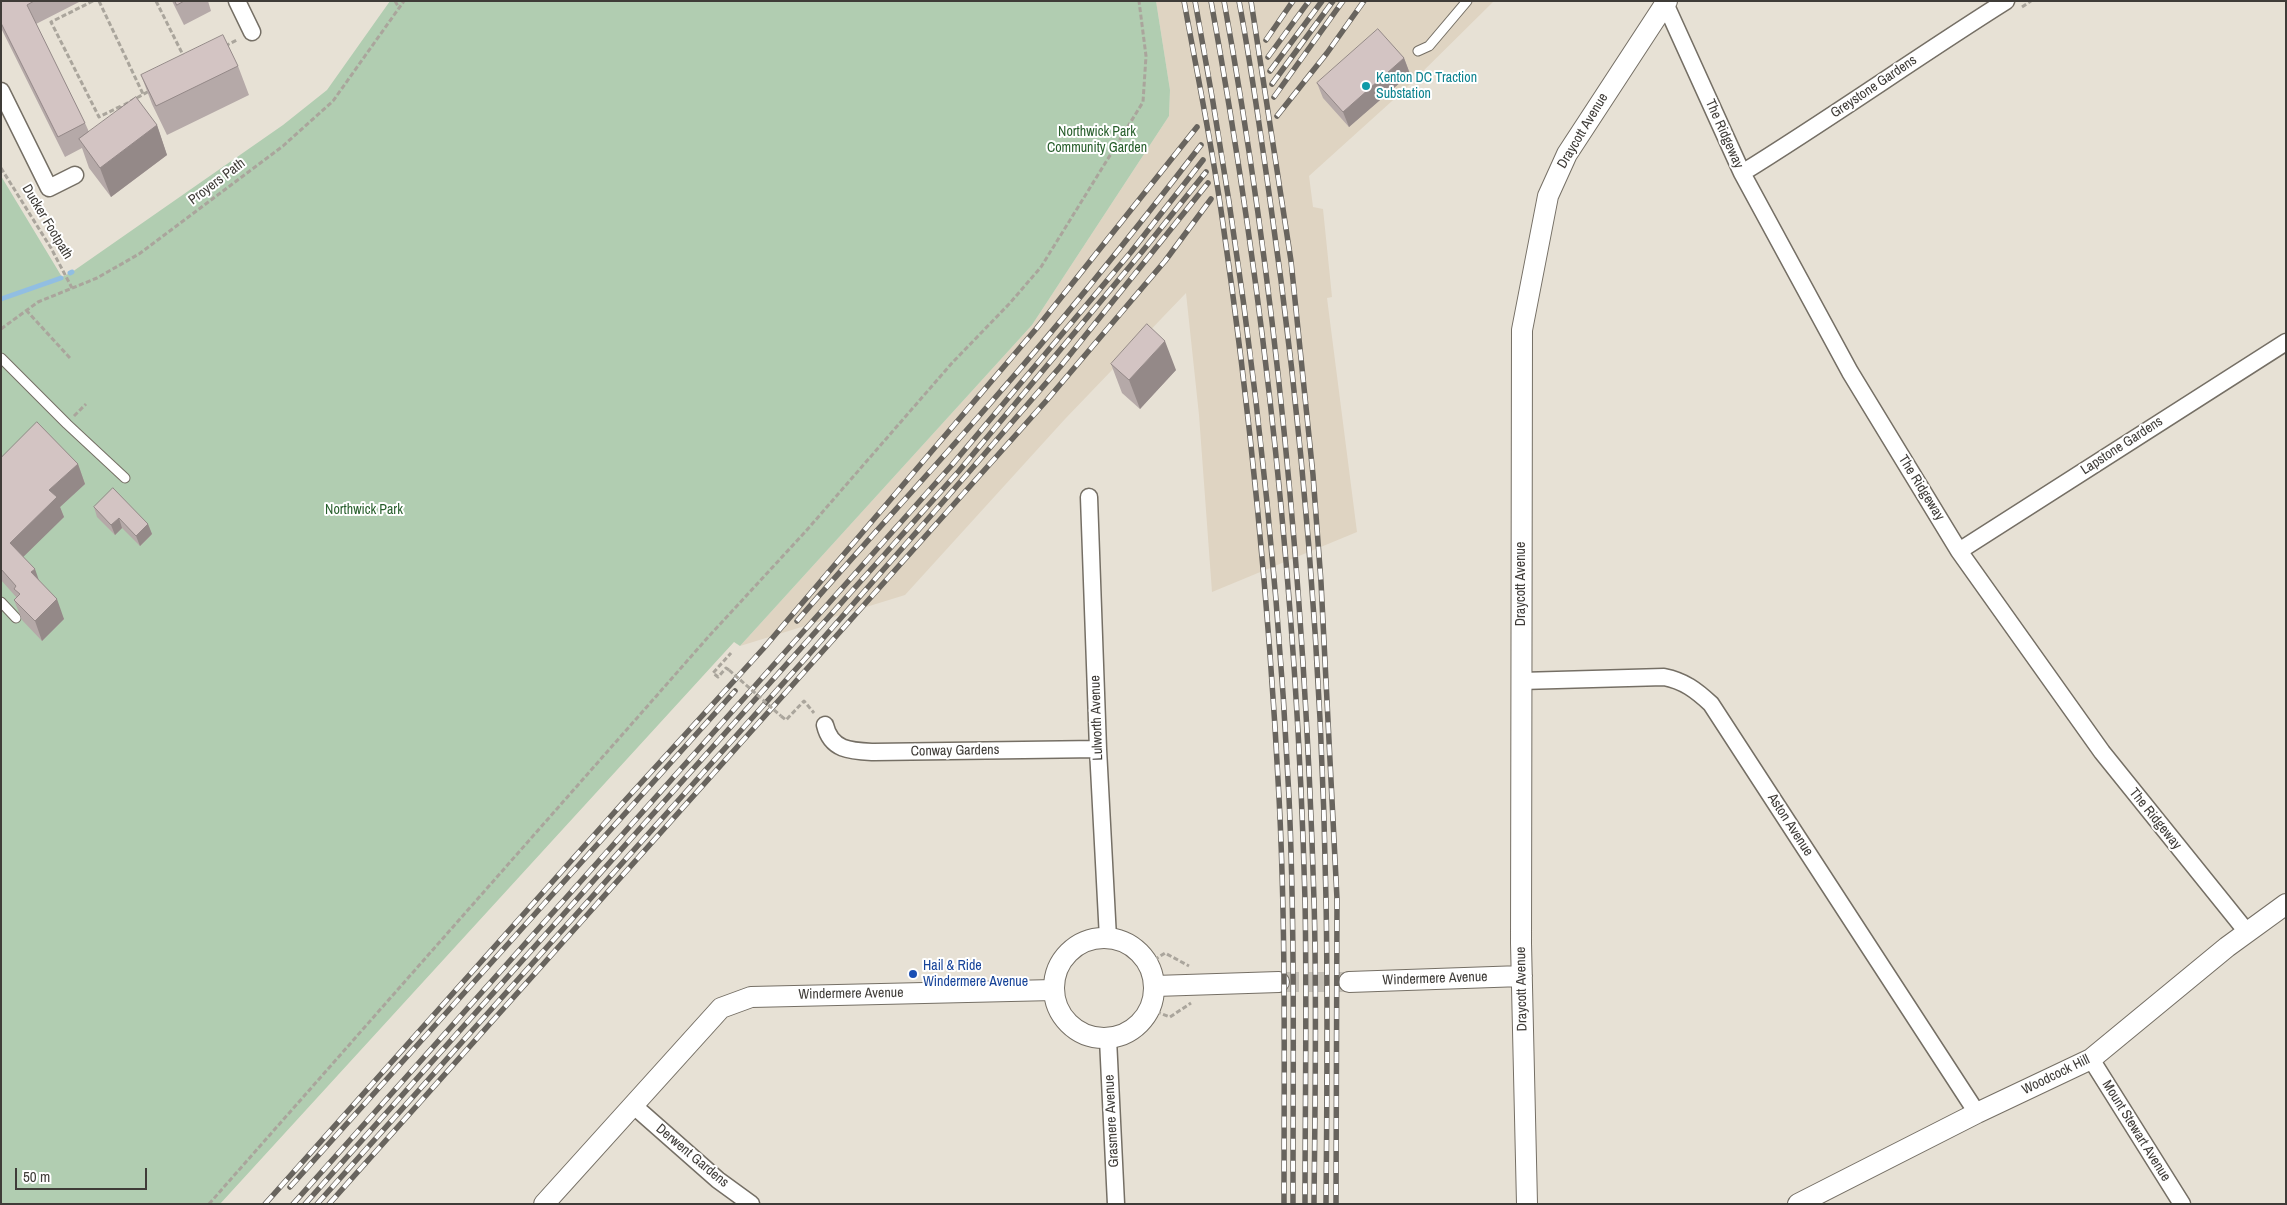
<!DOCTYPE html>
<html>
<head>
<meta charset="utf-8">
<style>
  body { margin:0 }
  #map { position:relative; width:2287px; height:1205px; overflow:hidden; background:#e7e1d5; font-family:"Archivo Narrow",sans-serif }
  canvas { display:block }
  .frame { position:absolute; inset:0; border:2px solid #3f3c38; pointer-events:none }
  .scale { position:absolute; left:15px; top:1168px; width:132px; height:22px; box-sizing:border-box; border:2px solid #3f3c38; border-top:0; padding-left:6px; font-size:15px; line-height:18px; white-space:nowrap; color:#3f3c38; -webkit-text-stroke:4px #fff; paint-order:stroke }
</style>
</head>
<body>
<div id="map">
<canvas width="2287" height="1205"></canvas>
<div class="frame"></div>
<div class="scale">50 m</div>
</div>
<script>
const context = document.querySelector('canvas').getContext('2d');
context.lineJoin = 'round';
function fillPath(path, color) { context.fillStyle = color; context.fill(path, 'evenodd'); }
function strokePath(path, color, width, dash) { context.strokeStyle = color; context.lineWidth = width; context.lineCap = dash ? 'butt' : 'round'; context.setLineDash(dash || []); context.stroke(path); }
function label(font, color, halo, rows, align = 'center') {
  context.font = font + ' "Archivo Narrow",sans-serif'; context.lineWidth = 4; context.setLineDash([]); context.textBaseline = 'middle'; context.strokeStyle = halo; context.fillStyle = color; for (const [text, x, y, turn = 0] of rows) {
    context.save(); context.translate(x, y); context.rotate((+turn || 0) * Math.PI / 180); context.textAlign = isNaN(turn) ? turn : align; if (halo) context.strokeText(text, 0, 0); context.fillText(text, 0, 0); context.restore();
  }
}
const built = new Path2D(`
  M1156,1H1494L1402,92L1309,176L1313,207L1323,209L1332,297L1327,298L1357,532L1212,592L1199,415L1186,293L1065,419L905,595L740,646L1032,325L1169,116L1170,90Z`);
const green = new Path2D(`
  M390,1H1156L1170,90L1169,116L1032,325L740,646L734,642L220,1204H1V176L62,277L72,272L283,125L327,90Z`);
const stream = new Path2D(`
  M70,273L72,272
  M1,299L61,278`);
const tertiaryTunnel = new Path2D(`
  M1279,982H1349`);
const path = new Path2D(`
  M93,1L51,22L99,117L121,106
  M99,1L143,94
  M156,1L185,59
  M395,1L399,8
  M2022,7L2031,1
  M225,46L237,40
  M120,111L122,106L151,90
  M1,168L51,248L72,288
  M26,310L70,358
  M1,329L38,302L97,278L139,254L283,146L333,101L404,1
  M74,416L86,404
  M729,670L726,668L718,677L713,673L731,653
  M781,716L786,720L804,701L814,713
  M1148,964L1165,953L1189,966
  M1149,1009L1170,1017L1191,1003
  M209,1204L710,635L806,531L952,363L1010,303L1041,267L1143,102L1146,56L1139,1`);
const service = new Path2D(`
  M1418,51L1429,46L1467,1
  M1,358L67,424L125,478
  M1,602L16,618`);
const minor = new Path2D(`
  M237,1L252,32
  M1664,1L1742,173L1850,372L1959,551L2102,752L2247,932
  M1,91L49,188L75,175
  M1742,173C1831,118 1917,57 2006,1
  M1089,497L1098,749L1108,938
  M1959,551L2286,342
  M1521,681L1664,677C1684,681 1696,690 1711,704L1977,1113
  M825,725C831,751 852,751 874,752L1098,749
  M1108,1039L1116,1204
  M2091,1059L2182,1204
  M634,1106L718,1180L751,1204`);
const tertiary = new Path2D(`
  M1054 988a50 50 0 1 1 100 0a50 50 0 1 1-100 0Z
  M1349,982L1522,976
  M1155,986L1279,982
  M544,1204L721,1008L751,997L1054,990
  M1527,1204L1521,943L1522,330L1548,196L1567,154L1667,1
  M1798,1204L1977,1113L2091,1059L2227,947L2286,904`);
const rail = new Path2D(`
  M1184,1C1197,73 1212,145 1222,217C1250,409 1269,603 1279,797C1286,932 1284,1068 1284,1204
  M1195,1C1244,264 1276,530 1289,797C1295,932 1293,1068 1293,1204
  M1211,1C1265,298 1297,599 1305,900C1307,1001 1305,1103 1305,1204
  M1224,1C1278,298 1305,599 1314,900C1317,1001 1315,1103 1314,1204
  M1239,1C1251,65 1260,129 1269,193C1303,427 1322,664 1326,900C1328,1001 1327,1103 1326,1204
  M1251,1L1291,261L1313,475L1321,582L1337,899L1336,1204
  M1266,40L1293,1
  M1268,57L1309,1
  M1270,71L1322,1
  M1272,84L1333,1
  M1274,97L1343,1
  M1277,116L1327,53L1364,1
  M797,621C861,547 928,475 993,400C1065,318 1134,232 1201,145
  M290,1187L735,691
  M265,1204L620,806L763,649L1036,329L1197,127
  M293,1204L951,466L1131,252L1203,160
  M305,1204L959,471L1141,253L1206,172
  M317,1204L804,660L942,503L1060,367L1208,183
  M329,1204L1047,400L1165,261L1211,199`);
const pathBridge = new Path2D(`
  M729,670L781,716`);
const wall = new Path2D(`
  M1,1H81L36,24L85,123L89,132L157,125L167,155L111,197L89,168L82,148L65,157L1,28Z
  M172,1H208L211,11L184,25Z
  M1404,58L1410,74L1349,127L1323,98L1317,83Z
  M238,66L249,95L167,135L152,104L141,75Z
  M1111,364L1176,370L1140,409L1122,393Z
  M1,458L78,464L85,484L60,507L64,517L23,557L64,619L42,641L22,620L14,600L17,598L1,580Z
  M94,507L148,524L152,534L140,546L122,528L115,535L97,517Z`);
const shadedWall = new Path2D(`
  M1404,58L1410,74L1349,127L1343,112Z
  M157,125L167,155L111,197L100,168Z
  M1165,341L1176,370L1140,409L1129,380Z
  M78,464L85,484L60,507L64,517L17,563L10,543L49,490Z
  M119,518L122,528L115,535L111,525Z
  M148,524L152,534L140,546L136,536Z
  M35,569L42,589L31,572Z
  M57,599L64,619L42,641L35,621Z`);
const building = new Path2D(`
  M1,1H34L27,5L85,123L58,137L1,23Z
  M175,1H184L177,5Z
  M1378,29L1404,58L1343,112L1317,83Z
  M223,35L238,66L156,106L141,75Z
  M136,97L157,125L100,168L79,139Z
  M1147,324L1165,341L1129,380L1111,364Z
  M37,422L78,464L49,490L57,497L10,543L35,569L31,572L57,599L35,621L14,600L20,594L14,589L16,586L1,569V458Z
  M113,488L148,524L136,536L119,518L111,525L94,507Z`);
const markers = [
  [1366,86,5,"#0f9aa8"],
  [913,974,5,"#1a4fb4"]
];
const cultureNames = [
  ["Kenton DC Traction",1376,78],
  ["Substation",1376,94]
];
const streetNames = [
  ["Greystone Gardens",1874,87,-34],
  ["Draycott Avenue",1583,131,-59],
  ["The Ridgeway",1724,134,66],
  ["Proyers Path",217,182,-37],
  ["Ducker Footpath",47,222,59],
  ["Lapstone Gardens",2122,446,-33],
  ["The Ridgeway",1921,488,58],
  ["Draycott Avenue",1521,584,-90],
  ["Lulworth Avenue",1097,718,-92],
  ["Conway Gardens",955,751,-1],
  ["The Ridgeway",2155,819,51],
  ["Aston Avenue",1790,825,57],
  ["Windermere Avenue",1435,979,-2],
  ["Draycott Avenue",1522,989,-91],
  ["Windermere Avenue",851,994,-1],
  ["Woodcock Hill",2056,1075,-26],
  ["Grasmere Avenue",1112,1121,-93],
  ["Mount Stewart Avenue",2136,1131,58],
  ["Derwent Gardens",692,1156,40]
];
const parkNames = [
  ["Northwick Park",1097,132],
  ["Community Garden",1097,148],
  ["Northwick Park",364,510]
];
const transitNames = [
  ["Hail & Ride",923,966],
  ["Windermere Avenue",923,982]
];
fillPath(built, '#dfd4c2');
fillPath(green, '#b1cdb1');
strokePath(stream, '#91bee2', 5);
strokePath(tertiaryTunnel, '#c5c0b6', 20, [20, 10]);
strokePath(service, '#756f65', 11);
strokePath(minor, '#756f65', 19);
strokePath(tertiary, '#756f65', 22);
strokePath(path, '#aaa59c', 3, [5, 2.5]);
strokePath(service, '#fff', 9);
strokePath(minor, '#fff', 16);
strokePath(tertiary, '#fff', 20);
strokePath(rail, '#68645e', 5.5);
strokePath(rail, '#fff', 4, [11]);
strokePath(pathBridge, '#aaa59c', 3, [5, 2.5]);
fillPath(wall, '#b5a9a8');
fillPath(shadedWall, '#948988');
fillPath(building, '#d3c4c3');
strokePath(building, '#948988', 1);
for (const [x, y, r, color] of markers) { const dot = new Path2D(); dot.arc(x, y, r, 0, 2 * Math.PI); context.fillStyle = color; context.fill(dot); strokePath(dot, '#fff', 2); }
label('14px', '#0d838f', '#fff', cultureNames, 'left');
label('14px', '#3f3c38', '#fff', streetNames);
label('14px', '#275e2b', '#fff', parkNames);
label('14px', '#164399', '#fff', transitNames, 'left');
</script>
</body>
</html>
